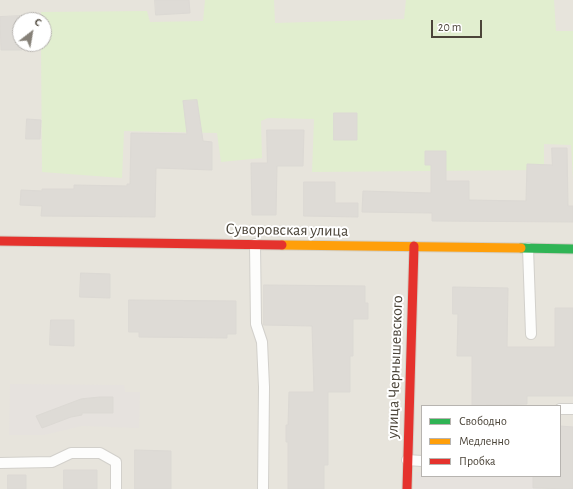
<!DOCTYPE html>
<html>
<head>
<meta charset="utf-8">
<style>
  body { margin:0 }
  #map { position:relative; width:573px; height:489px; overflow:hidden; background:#f4f2ee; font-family:"Alegreya Sans",sans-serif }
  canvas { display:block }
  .legend { position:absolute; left:421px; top:405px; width:140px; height:72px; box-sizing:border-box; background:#fff; border:1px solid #b7b4b0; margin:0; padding:5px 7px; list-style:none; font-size:12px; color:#4b4439 }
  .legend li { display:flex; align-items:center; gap:8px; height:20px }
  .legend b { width:20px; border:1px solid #b7b4b0 }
  .north { position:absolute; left:12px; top:12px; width:40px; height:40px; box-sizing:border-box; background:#fff; border:1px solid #b7b4b0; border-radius:50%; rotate:31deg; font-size:11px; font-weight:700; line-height:16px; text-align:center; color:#4b4439 }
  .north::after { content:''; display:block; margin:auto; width:14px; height:18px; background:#868178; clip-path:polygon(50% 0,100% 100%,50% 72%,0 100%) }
  .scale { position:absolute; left:431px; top:20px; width:51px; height:18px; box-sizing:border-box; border:2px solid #4b4439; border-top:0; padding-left:5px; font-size:12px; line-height:14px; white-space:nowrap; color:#4b4439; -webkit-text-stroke:3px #fff; paint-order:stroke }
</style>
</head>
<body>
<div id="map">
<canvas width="573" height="489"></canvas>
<ul class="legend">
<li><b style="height:5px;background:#30b455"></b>Свободно</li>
<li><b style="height:5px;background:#ff9f0a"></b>Медленно</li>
<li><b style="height:5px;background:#e5322d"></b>Пробка</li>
</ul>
<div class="north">С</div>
<div class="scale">20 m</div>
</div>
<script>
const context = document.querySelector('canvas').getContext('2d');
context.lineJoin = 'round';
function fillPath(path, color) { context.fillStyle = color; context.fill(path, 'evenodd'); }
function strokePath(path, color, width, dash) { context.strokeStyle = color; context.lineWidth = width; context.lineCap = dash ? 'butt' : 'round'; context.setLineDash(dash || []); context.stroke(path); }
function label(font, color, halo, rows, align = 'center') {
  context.font = font + ' "Alegreya Sans",sans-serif'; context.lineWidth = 4; context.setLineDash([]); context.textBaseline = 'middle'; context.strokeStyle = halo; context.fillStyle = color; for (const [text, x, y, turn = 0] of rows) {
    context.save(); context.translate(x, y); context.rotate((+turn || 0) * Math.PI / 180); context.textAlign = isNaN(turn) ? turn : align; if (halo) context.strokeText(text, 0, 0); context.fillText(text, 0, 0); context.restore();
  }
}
const residential = new Path2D(`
  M0,0H573V489H0ZM20,20H44V44H20ZM422,406H560V476H422Z`);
const industrial = new Path2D(`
  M10,384L124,385L125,392H140L139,428L82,426L44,435H9Z
  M415,472H422V476L541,477V489H415Z`);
const green = new Path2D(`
  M205,0H274L275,23L404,19L406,0H554L556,31H573V180L571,145L544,144V170L312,172L314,119L268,118L261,121L262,158L221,162L217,133L124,131L122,178L42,172L41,44H44V20H41V12L147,11L150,22L203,21Z`);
const building = new Path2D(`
  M155,0H189L190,13L156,15Z
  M21,16L20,44H22V50H1L0,17Z
  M197,100L203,141L212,142V170L156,168L155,217L41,216L42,206L20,205L21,190L42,191V189H74V185L127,186V184H130L131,133L187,134L183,101Z
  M334,113H357V140H334Z
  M27,119L41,120L40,139H26Z
  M267,130H304L303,166H277L276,215H252L251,163H267Z
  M552,148H567L568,206H573V222L432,221V213L362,212L363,191L431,193V165H425V151H446V181H469V200L526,201L527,164L552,165Z
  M304,182H335V203H358V217L304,216Z
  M81,273L110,274V298L80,297Z
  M264,285L365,286V303H368V319H353V356H350V392H328V465H324V489H288V442H286V425H288L289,392H314L312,326L264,325Z
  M453,287L508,288L507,347H555V308H573V396H527V404L472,406V356H457L458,314H453Z
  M129,300L236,301V334H227V338L139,337V332H129Z
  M51,320H74V346L50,345Z
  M100,397H113V413H82V415L71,417L42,428L36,416L81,399Z
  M560,426L573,427V489L533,488V476H560Z
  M135,450L171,451V489H135Z
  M64,470H97V489H64Z
  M8,475H26V489H8Z`);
const lane = new Path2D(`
  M255,244L256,324L262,342L264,387L263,489
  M528,248L531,334
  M560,409H573
  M407,460L422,461
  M0,463L52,462L71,453H100L116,462V489`);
const fast = new Path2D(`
  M521,248L573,249`);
const slow = new Path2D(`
  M282,245L521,248`);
const jam = new Path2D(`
  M0,241L282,245
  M407,489L414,246`);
const streetNames = [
  ["Суворовская улица",287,230,1],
  ["улица Чернышевского",395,367,-88]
];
fillPath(residential, '#e7e4dc');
fillPath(industrial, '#e6e2de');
fillPath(green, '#e1eecf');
fillPath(building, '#dedbd6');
strokePath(building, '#dcd9d4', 1);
strokePath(lane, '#d2d0cb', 12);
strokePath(fast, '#d3cfc5', 11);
strokePath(slow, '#d3cfc5', 11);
strokePath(jam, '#d3cfc5', 11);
strokePath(lane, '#fdfdfc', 10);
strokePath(fast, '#30b455', 9);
strokePath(slow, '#ff9f0a', 9);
strokePath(jam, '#e5322d', 9);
label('16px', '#4b4439', '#fff', streetNames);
</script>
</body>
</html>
